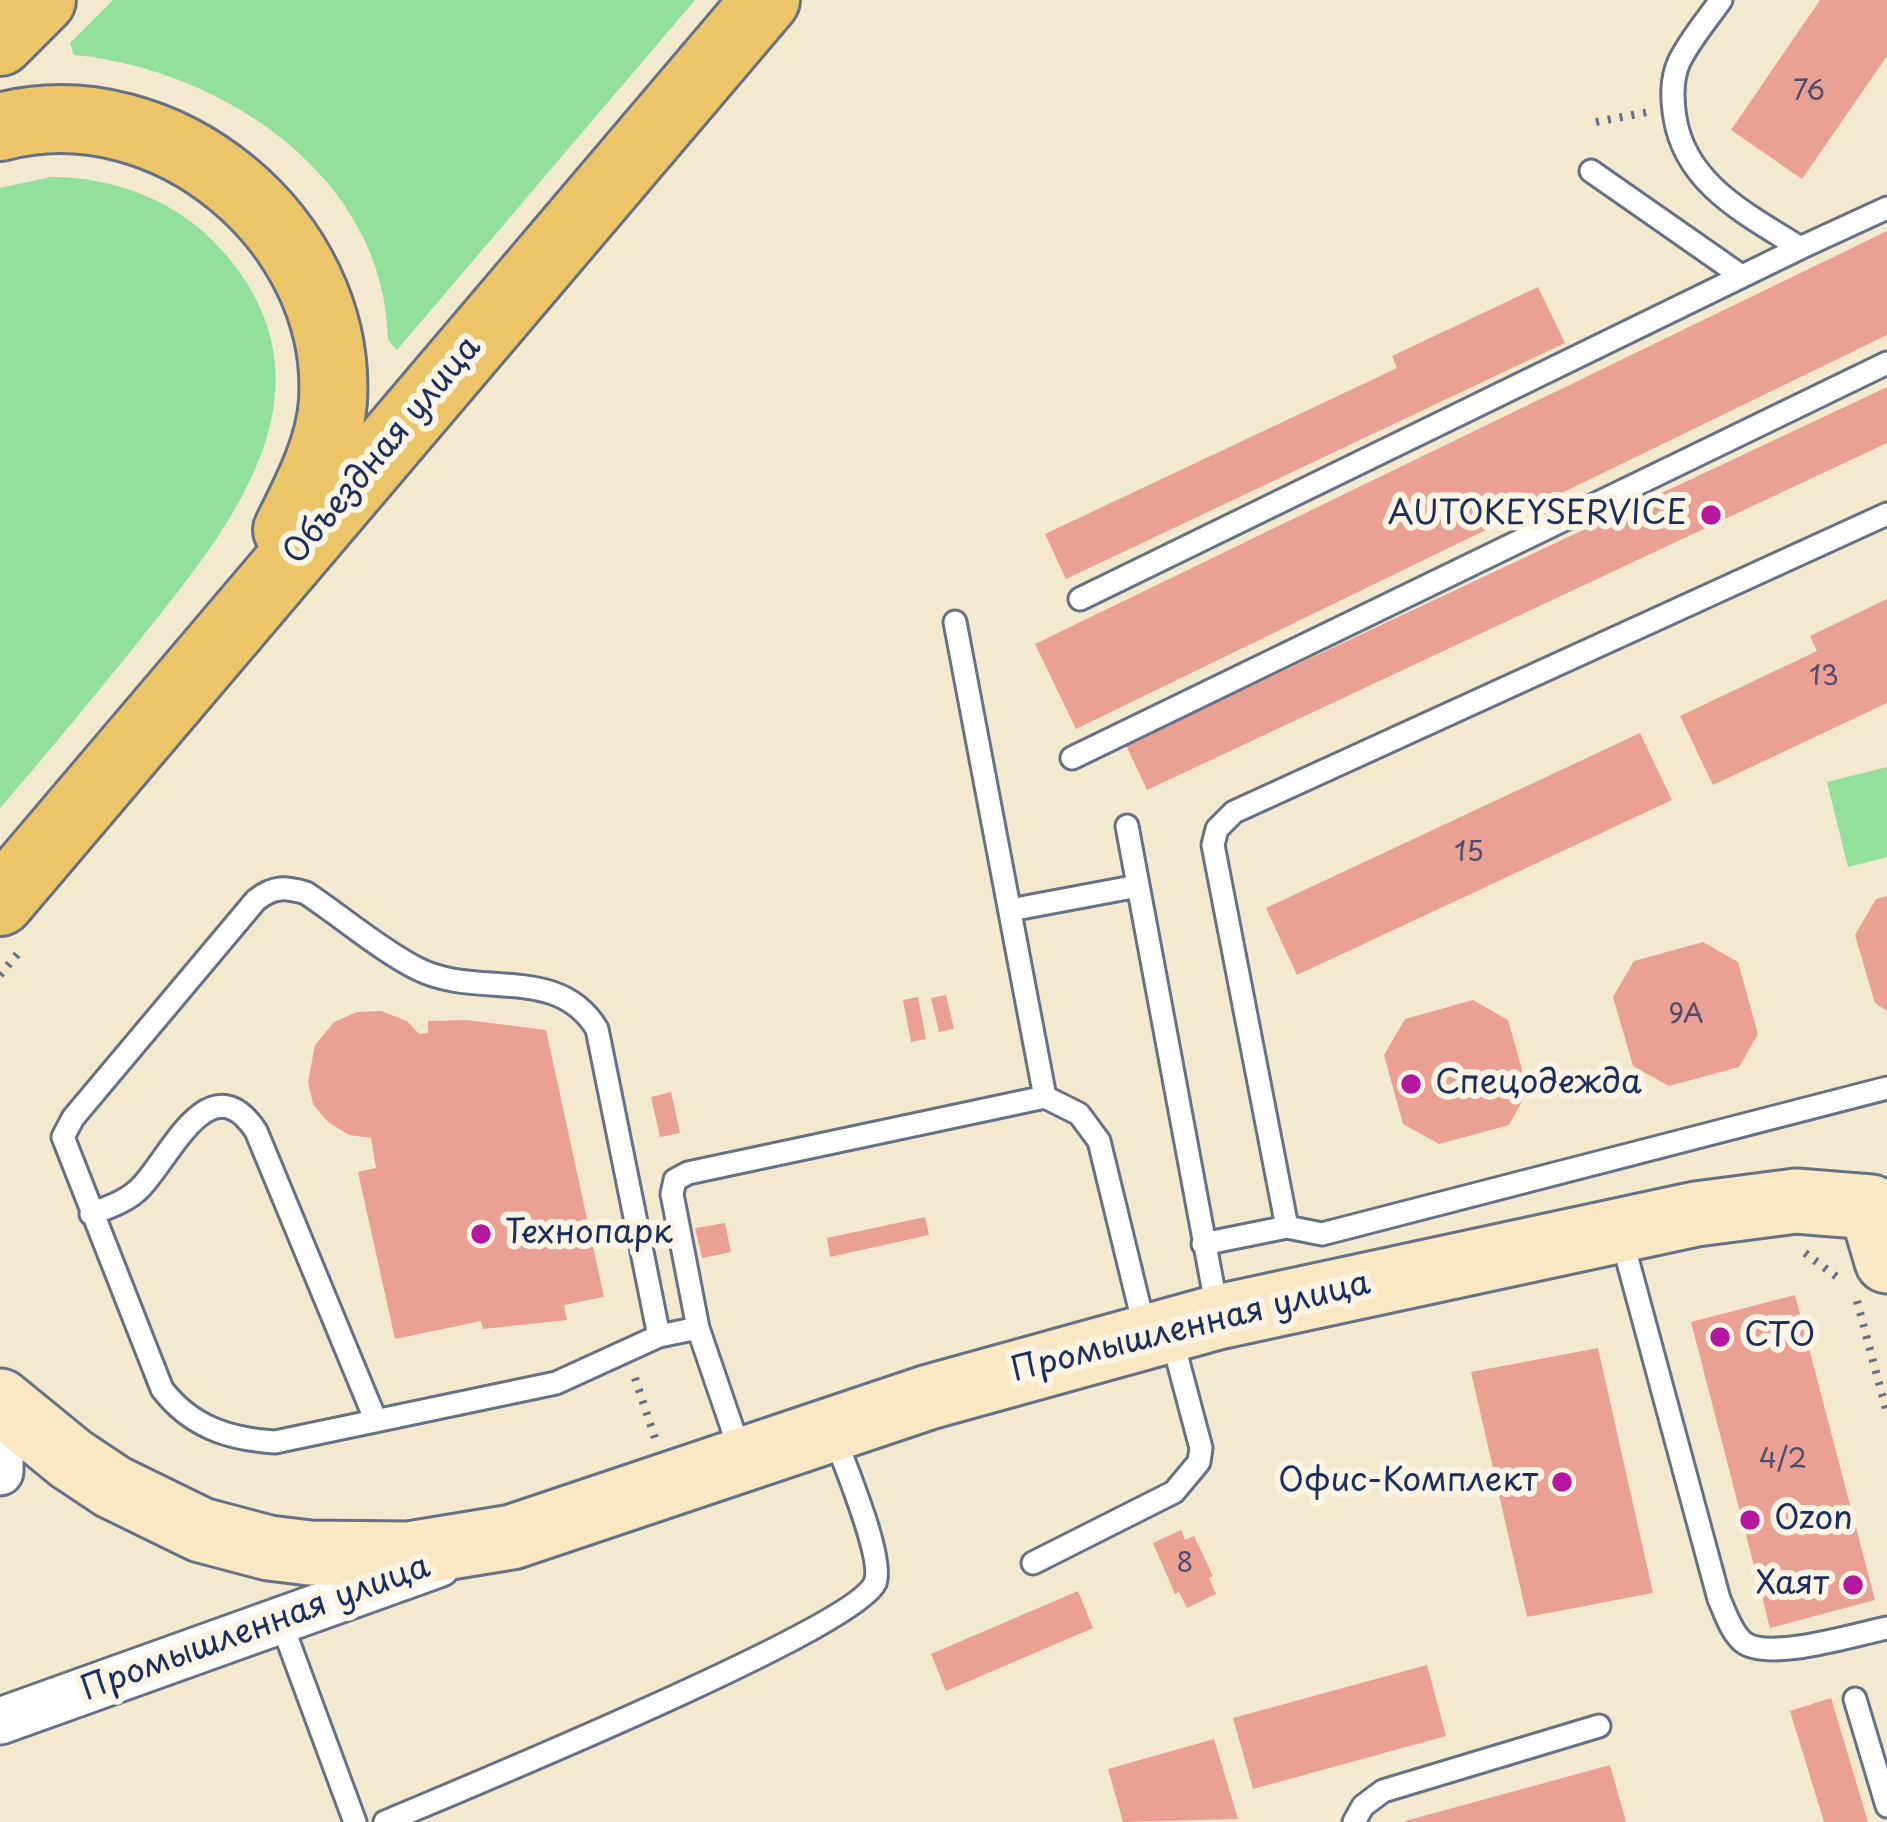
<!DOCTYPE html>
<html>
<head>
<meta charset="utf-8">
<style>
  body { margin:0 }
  canvas { display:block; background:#f2e9cf }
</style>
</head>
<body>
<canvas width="1887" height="1822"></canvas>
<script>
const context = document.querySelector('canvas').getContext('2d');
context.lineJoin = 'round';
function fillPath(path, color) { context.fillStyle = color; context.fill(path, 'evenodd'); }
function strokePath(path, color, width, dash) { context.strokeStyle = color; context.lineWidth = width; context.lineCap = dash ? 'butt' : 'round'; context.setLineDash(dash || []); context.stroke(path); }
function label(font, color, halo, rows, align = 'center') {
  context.font = font + ' "Playpen Sans",sans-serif'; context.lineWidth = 12; context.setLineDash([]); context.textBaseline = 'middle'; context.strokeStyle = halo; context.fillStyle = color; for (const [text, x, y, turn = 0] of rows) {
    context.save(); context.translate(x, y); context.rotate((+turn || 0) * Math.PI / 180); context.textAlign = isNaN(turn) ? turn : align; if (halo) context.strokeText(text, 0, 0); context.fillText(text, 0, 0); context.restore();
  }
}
const green = new Path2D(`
  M113,0H695L397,350L388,340C386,177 222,69 74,55L70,43Z
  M51,177C118,177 183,203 227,256C342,393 229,529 140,640C94,696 48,753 0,808V188Z
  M1887,767V857L1848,867L1827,782Z`);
const building = new Path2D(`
  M1820,0H1887V56L1802,179L1731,130Z
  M1887,231V335L1076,729L1035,644Z
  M1538,287L1565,343L1066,579L1045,534L1397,368L1392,356Z
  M1887,387V443L1147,790L1126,745Z
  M1887,599V703L1713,785L1680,716L1817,651L1810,636Z
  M1640,733L1672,800L1297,975L1266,908Z
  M1887,896V1011L1875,1003L1855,935L1876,899Z
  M1703,942L1738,962L1758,1034L1739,1067L1669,1086L1633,1066L1613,997L1634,961Z
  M946,995L954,1029L939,1032L931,998Z
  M918,997L926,1039L911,1042L903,1000Z
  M1473,1000L1508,1020L1528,1091L1509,1125L1439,1144L1403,1124L1384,1055L1405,1019Z
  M381,1011L407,1021L419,1034L428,1033V1021L466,1020L546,1030L604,1297L564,1305L567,1320L483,1329L481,1321L395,1339L358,1172L376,1168L371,1138L349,1135L328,1122L313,1104L308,1082L315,1045L334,1022L357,1012Z
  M671,1092L680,1133L660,1137L651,1097Z
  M925,1217L929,1235L830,1257L827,1238Z
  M725,1223L731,1252L702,1258L695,1228Z
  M1795,1295L1875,1600L1770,1628L1691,1322Z
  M1598,1348L1653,1593L1527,1617L1471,1372Z
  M1181,1530L1185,1540L1194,1536L1213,1576L1209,1578L1216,1594L1187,1608L1179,1592L1175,1594L1153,1543Z
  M1078,1591L1093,1628L946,1691L931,1654Z
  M1427,1665L1446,1736L1253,1789L1233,1718Z
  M1831,1698L1868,1822H1824L1790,1711Z
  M1214,1739L1238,1819L1123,1822L1108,1769Z
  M1610,1765L1626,1822H1405V1821Z`);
const path = new Path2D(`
  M1596,122L1648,112
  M0,975L21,950
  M1805,1253L1841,1280
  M1857,1301L1887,1413
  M635,1378L655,1438`);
const service = new Path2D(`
  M1721,0C1707,20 1689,41 1679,62C1671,80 1672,99 1675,118C1686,185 1747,214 1800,248L1887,208
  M1591,171L1740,275
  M1887,514L1234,812L1217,829L1213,845L1287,1227L1322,1234L1887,1088
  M1080,599L1800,248
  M955,622L1045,1097
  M1072,758L1887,363
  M1127,826L1217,1309
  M1010,910L1138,886
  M91,1214C109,1207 128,1201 141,1187C171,1156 210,1062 256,1131L376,1421
  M1621,1236L1719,1599C1725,1612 1731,1632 1743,1642C1768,1662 1856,1634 1887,1628
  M1203,1244L1287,1227
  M659,1336L597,1029C557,963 477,1000 416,968C378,948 342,917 306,893C285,887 274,886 256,900L73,1118L63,1137L162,1389C191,1427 229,1439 275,1442L556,1383L659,1336L698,1328
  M741,1454L698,1328L672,1194L675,1180L688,1173L1045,1097L1079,1114L1099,1141L1146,1334
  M1033,1563L1174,1492L1199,1462L1201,1448L1171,1335
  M281,1622L355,1822
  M1855,1699L1887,1806
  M385,1822C455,1792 854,1629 875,1583C885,1559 844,1464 834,1435
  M1354,1822L1363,1806L1383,1791L1599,1726`);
const minor = new Path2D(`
  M0,1439V1472
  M0,1721L438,1564`);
const secondary = new Path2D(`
  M0,1401L71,1459L113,1487L201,1530L269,1548L310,1553L408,1554L512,1537L929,1397L1218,1317L1696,1214L1796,1201L1871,1207L1887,1261`);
const trunk = new Path2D(`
  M0,42L42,0
  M0,127C166,83 343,231 333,401C330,447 307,490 287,530
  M0,902L766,0`);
const markers = [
  [1711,515,12,"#b5179e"],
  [1411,1084,12,"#b5179e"],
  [481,1234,12,"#b5179e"],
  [1720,1337,12,"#b5179e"],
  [1562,1482,12,"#b5179e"],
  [1750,1520,12,"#b5179e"],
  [1853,1585,12,"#b5179e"]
];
const numberNames = [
  ["76",1809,93],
  ["13",1824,678],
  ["15",1469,854],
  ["9А",1686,1016],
  ["4/2",1783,1461],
  ["8",1185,1565]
];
const streetNames = [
  ["Объездная улица",383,451,-50],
  ["Промышленная улица",1191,1328,-14],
  ["Промышленная улица",256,1629,-20]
];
const poiNames = [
  ["AUTOKEYSERVICE",1687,515,"right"],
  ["Спецодежда",1435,1084],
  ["Технопарк",505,1234],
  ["СТО",1744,1337],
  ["Офис-Комплект",1538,1482,"right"],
  ["Ozon",1774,1520],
  ["Хаят",1829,1585,"right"]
];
fillPath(green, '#93df9c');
fillPath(building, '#eaa194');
strokePath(service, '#667086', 27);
strokePath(minor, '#667086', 51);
strokePath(secondary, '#667086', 69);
strokePath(trunk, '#667086', 72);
strokePath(path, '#667086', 8, [3, 9]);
strokePath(service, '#fff', 21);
strokePath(minor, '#fff', 45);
strokePath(secondary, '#f8e8c3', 63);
strokePath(trunk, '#edc569', 66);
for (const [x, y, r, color] of markers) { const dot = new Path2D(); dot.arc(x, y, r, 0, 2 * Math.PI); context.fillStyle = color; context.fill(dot); strokePath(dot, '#fcf5e5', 4.5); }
label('27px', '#4f4c6c', null, numberNames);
label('33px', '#1b2f5e', '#fcf5e5', streetNames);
label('33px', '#1b2f5e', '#fcf5e5', poiNames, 'left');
</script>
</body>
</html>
